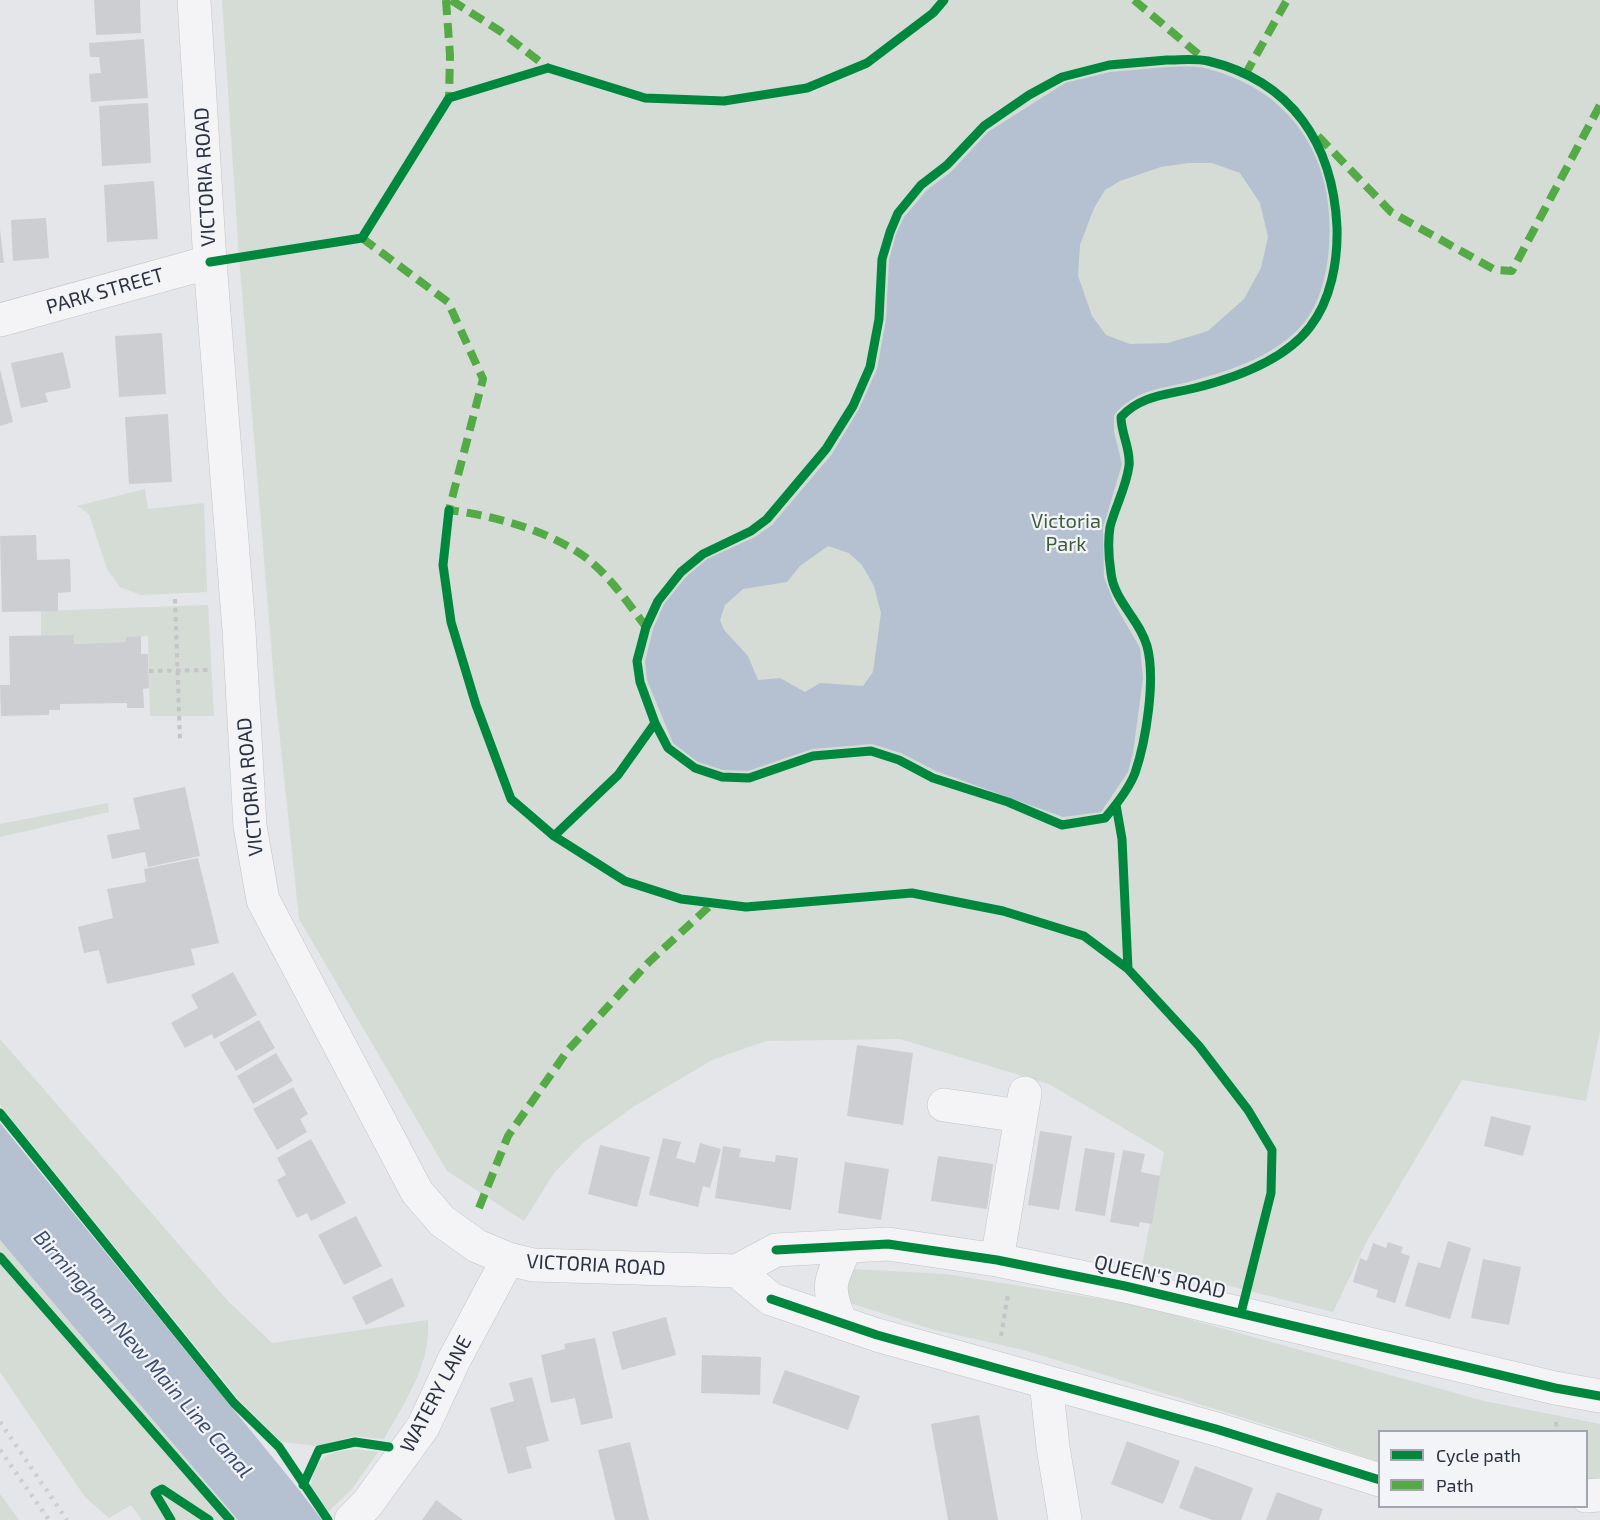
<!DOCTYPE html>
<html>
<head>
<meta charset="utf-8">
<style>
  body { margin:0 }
  #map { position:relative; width:1600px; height:1520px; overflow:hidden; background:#e4e6e9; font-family:"Exo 2",sans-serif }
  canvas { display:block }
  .legend { position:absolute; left:1378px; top:1430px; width:210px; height:78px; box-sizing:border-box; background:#f3f4f8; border:2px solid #a3a6af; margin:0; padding:8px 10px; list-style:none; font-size:18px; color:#2c3141 }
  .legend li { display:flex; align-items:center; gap:12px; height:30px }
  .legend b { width:30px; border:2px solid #a3a6af }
</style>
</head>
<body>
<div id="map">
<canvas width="1600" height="1520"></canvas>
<ul class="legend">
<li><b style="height:8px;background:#00873e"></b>Cycle path</li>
<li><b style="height:8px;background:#54ab46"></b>Path</li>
</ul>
</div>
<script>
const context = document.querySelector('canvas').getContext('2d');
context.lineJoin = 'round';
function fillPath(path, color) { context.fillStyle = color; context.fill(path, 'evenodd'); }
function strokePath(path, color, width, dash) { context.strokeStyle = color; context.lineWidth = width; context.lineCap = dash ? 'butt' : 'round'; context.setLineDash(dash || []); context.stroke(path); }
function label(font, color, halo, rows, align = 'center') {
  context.font = font + ' "Exo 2",sans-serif'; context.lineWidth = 4.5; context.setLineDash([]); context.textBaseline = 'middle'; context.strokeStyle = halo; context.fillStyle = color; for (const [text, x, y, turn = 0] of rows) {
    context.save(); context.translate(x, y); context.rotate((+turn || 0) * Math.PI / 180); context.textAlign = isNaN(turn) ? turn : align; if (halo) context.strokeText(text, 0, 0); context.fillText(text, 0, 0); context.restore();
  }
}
const green = new Path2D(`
  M222,0H1600V1031L1586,1101L1462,1080L1367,1241L1333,1312L1142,1264L1164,1152L1049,1084L900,1039L766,1041L712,1060L633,1107L583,1143L554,1173L524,1221L447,1171L299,919L275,692L239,257Z
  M145,489L148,509L204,503L207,592L141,595L120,587L107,569L89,514L77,506Z
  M208,605L214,716H150L148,636L126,637V642L74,644V635L41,636V611Z
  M108,803L109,812L0,837V824Z
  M0,1039L228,1301L272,1343L428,1320C431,1365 405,1401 384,1439L354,1436L318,1446L281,1442L240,1401L0,1105Z
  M0,1240L238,1520H142L131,1505L109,1518L85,1497L0,1372Z
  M852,1269L946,1274L1138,1305L1484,1401L1600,1424V1481L1587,1482L1586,1432H1380L1379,1462L1309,1438L1027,1351L931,1329L844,1301Z
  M355,1449L378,1452L352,1489L328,1512L311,1486C316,1455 326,1453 355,1449Z
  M0,1494L19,1520H0Z`);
const water = new Path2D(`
  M1167,67C1179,67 1195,65 1208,69C1293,91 1336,160 1329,247C1327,273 1320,304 1303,324C1276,355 1233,370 1195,380C1162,390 1138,387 1114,415V432L1122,464L1103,528L1104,577L1114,603L1140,648L1143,678L1133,753L1128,772L1101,812L1063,817L936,771L901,753L872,744L812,749L748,771L723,770L698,762L673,743L647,680L645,661L653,629L664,604L686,577L707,559L755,537L772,525L832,454L859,409L877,369L886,320L889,260L896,234L904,217L927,190L952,171L988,132L1065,83L1110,72ZM1188,163H1212L1240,173L1260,203L1268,237L1261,268L1244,299L1208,331L1168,343L1130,344L1106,335L1092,316L1078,276L1080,245L1094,208L1105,190L1120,181L1161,167ZM828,546L849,553L862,565L874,586L881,613L873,672L863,686L820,683L805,692L780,678L758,680L748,656L724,630L720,620L725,605L743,589L787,582L800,566Z
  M0,1123L300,1491L322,1520H238L0,1240Z`);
const building = new Path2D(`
  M94,0H140L141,33L96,35Z
  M144,39L148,98L91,102L89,74L101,73L99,57H90L89,43Z
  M148,103L151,163L102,166L99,106Z
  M154,181L158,239L107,242L104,185Z
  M46,218L49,258L13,261L11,220Z
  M0,229L4,263H0Z
  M162,333L166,394L119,397L115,336Z
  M63,352L71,388L45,393L48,402L21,408L11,363Z
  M0,369L13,422L0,426Z
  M168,414L172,482L129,484L125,417Z
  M36,535L37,560L70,559L71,592L58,593V611L2,612L0,536Z
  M74,635V644L126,642V637L141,636V654H148L149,688L143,689L144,708H127V703L60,704V710H49V715L1,716L0,685H10L9,636Z
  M185,787L200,856L148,867L145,852L112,859L107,835L140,829L133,798Z
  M198,858L219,943L191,949L195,965L107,984L99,950L84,953L78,927L113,918L107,889L146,882L144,869Z
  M233,972L257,1015L214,1039L212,1034L185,1048L171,1023L198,1008L191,995Z
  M259,1020L275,1048L236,1071L219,1043Z
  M857,1045L913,1053L903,1125L847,1116Z
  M276,1053L293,1081L253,1104L237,1076Z
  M293,1087L308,1114L300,1119L307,1132L277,1150L253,1109Z
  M1491,1116L1531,1126L1523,1156L1484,1146Z
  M1040,1131L1072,1136L1059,1210L1028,1205Z
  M663,1138L681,1142L676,1158L695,1163L700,1143L721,1149L710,1188L703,1186L698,1207L649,1195Z
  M311,1139L346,1203L311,1221L307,1213L297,1218L277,1180L286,1175L277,1158Z
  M600,1145L650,1157L637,1207L588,1194Z
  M723,1146L741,1149L739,1157L775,1162L776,1155L798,1158L791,1210L715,1198Z
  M1085,1148L1115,1153L1105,1216L1075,1211Z
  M1123,1150L1145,1154L1141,1172L1160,1176L1152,1224L1140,1222L1139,1227L1110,1222Z
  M938,1156L993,1164L987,1209L931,1201Z
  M845,1162L889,1169L881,1220L838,1213Z
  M356,1216L382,1266L344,1285L318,1235Z
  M1448,1241L1471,1248L1450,1319L1405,1306L1418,1262L1440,1268Z
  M1388,1242L1403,1247L1401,1253L1410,1256L1395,1303L1376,1297L1378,1290L1353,1282L1360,1258L1367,1261L1373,1243L1386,1248Z
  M1483,1259L1521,1267L1509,1325L1471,1318Z
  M392,1278L405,1306L366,1325L352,1297Z
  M666,1317L676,1355L622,1370L612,1332Z
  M595,1338L613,1418L581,1425L575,1398L551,1403L541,1355L565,1349L564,1344Z
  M702,1355L761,1357L760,1395L701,1393Z
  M785,1370L860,1396L848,1430L772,1403Z
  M532,1377L549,1441L526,1447L532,1468L508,1474L490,1408L514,1401L509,1383Z
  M979,1415L998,1520H948L931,1424Z
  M1127,1441L1180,1461L1163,1504L1111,1484Z
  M630,1442L649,1520H615L598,1450Z
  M1195,1466L1253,1488L1241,1520H1212L1179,1508Z
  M1277,1492L1323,1509L1319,1520H1266Z
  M436,1500L463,1520H422Z`);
const path = new Path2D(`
  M175,599L180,741
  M149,671L208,670
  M1001,1336L1008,1294
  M1556,1422L1557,1432`);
const minor = new Path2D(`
  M194,0L210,262L239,630L250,826L263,900L417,1192L442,1221L477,1246L508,1259L533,1265L737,1271L776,1250L888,1244L997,1260L1125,1286L1555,1388L1600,1396
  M0,320L210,262
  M944,1105L1021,1116
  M997,1260L1025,1093
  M737,1271L771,1299L877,1335L1216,1429L1380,1480
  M841,1322C825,1287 830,1281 846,1247
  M1046,1382L1053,1447L1065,1520
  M1586,1496L1600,1495
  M351,1520L367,1504L423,1427L454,1360L508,1259`);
const rail = new Path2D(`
  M0,1422L67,1520
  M0,1450L49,1520`);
const quiet = new Path2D(`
  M446,0L450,55L449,98
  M451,0L500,31L548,68
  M1134,0L1204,59
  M1245,75L1287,0
  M1318,136L1391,212L1495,270L1512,271L1600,105
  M362,238L448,302L483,379L449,510C495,516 547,530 585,557C609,575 628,603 646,627
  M479,1208L508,1136L568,1050L649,962L713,903`);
const cycleway = new Path2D(`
  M1167,60C1180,60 1195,58 1208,61C1292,81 1333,144 1337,227C1338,261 1331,300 1310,327C1284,361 1235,378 1195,388C1167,395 1141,395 1121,417C1121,434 1131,449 1129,466C1126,488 1115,507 1110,527C1108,540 1109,560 1111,573C1114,601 1140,620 1147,646C1156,679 1146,741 1135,773C1129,789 1116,805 1105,818L1062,825L1008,802L933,778L899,760L871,751L813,756L749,778L722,777L695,768L668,748L655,723L640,682L637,661L646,627L658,601L681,572L703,554L751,531L767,519L826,449L853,406L870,367L879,319L882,259L890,232L898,213L921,185L947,165L984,126L1029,95L1062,77L1109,65Z
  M210,262L362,238L449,98L548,68L645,98L724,101L807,88L867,63L933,13L944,0
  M449,510L443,565L451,622L476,705L511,799L554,836L618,775L655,723
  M1116,805L1122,839L1128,969
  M554,836L625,881L681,899L746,907L912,893L1003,911L1084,936L1128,969L1199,1046L1248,1110L1272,1150L1271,1193L1241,1313
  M0,1113L234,1403L279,1447L328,1520
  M776,1250L888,1244L997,1260L1125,1286L1555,1388L1600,1396
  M0,1257L230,1520
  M771,1299L877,1335L1216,1429L1380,1480
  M303,1485L319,1450L355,1442L389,1447
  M171,1520L155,1493L162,1489L209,1520`);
const streetNames = [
  ["VICTORIA ROAD",205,177,-93],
  ["PARK STREET",105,291,-16],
  ["VICTORIA ROAD",250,787,-95],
  ["VICTORIA ROAD",596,1265,3],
  ["QUEEN'S ROAD",1160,1277,13],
  ["WATERY LANE",436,1394,-62]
];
const parkNames = [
  ["Victoria",1066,521],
  ["Park",1066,544]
];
const waterNames = [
  ["Birmingham New Main Line Canal",143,1354,49]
];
fillPath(green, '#d4dcd5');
fillPath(water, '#b5c0d1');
fillPath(building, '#cdced1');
strokePath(minor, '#c2c4c7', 34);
strokePath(path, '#c4c4c9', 4, [4.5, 4.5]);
strokePath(minor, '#f4f4f6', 33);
strokePath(rail, '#cdced1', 4.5, [3, 6]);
strokePath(quiet, '#54ab46', 8, [15, 8]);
strokePath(cycleway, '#00873e', 9);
label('20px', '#2c3141', '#f3f4f8', streetNames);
label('20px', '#3d5c3a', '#f3f4f8', parkNames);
label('italic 21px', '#394c73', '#f3f4f8', waterNames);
</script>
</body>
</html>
